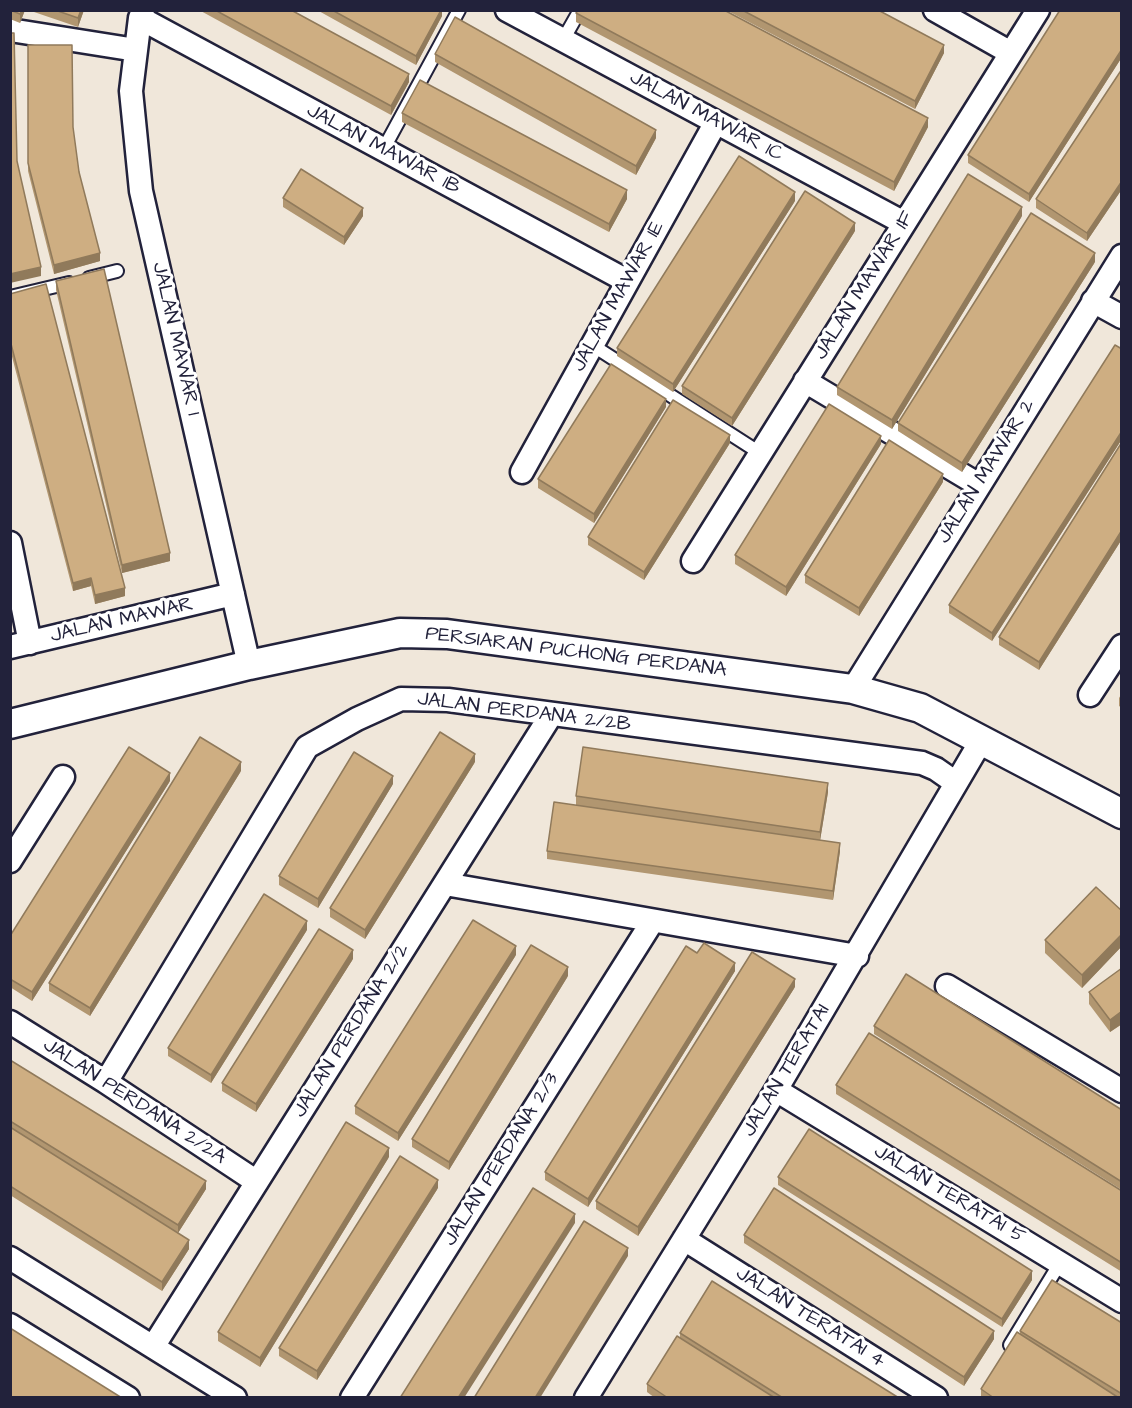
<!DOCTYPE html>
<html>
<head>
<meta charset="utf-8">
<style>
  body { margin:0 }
  #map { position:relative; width:1132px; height:1408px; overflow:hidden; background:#f0e7da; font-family:"Architects Daughter",sans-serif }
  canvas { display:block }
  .frame { position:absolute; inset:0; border:12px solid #22223b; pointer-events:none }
</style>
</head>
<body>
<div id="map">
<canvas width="1132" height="1408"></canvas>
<div class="frame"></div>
</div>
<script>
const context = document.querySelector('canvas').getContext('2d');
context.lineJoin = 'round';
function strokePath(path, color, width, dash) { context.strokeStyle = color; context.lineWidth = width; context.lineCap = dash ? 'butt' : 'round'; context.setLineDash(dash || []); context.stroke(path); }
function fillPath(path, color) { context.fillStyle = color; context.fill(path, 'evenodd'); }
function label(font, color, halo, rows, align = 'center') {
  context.font = font + ' "Architects Daughter",sans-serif'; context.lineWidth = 6; context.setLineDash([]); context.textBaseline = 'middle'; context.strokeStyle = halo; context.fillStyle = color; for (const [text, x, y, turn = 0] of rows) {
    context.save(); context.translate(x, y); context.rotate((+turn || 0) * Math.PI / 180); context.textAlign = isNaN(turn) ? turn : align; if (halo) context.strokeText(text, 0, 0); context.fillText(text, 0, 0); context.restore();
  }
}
const service = new Path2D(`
  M563,40L580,10
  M383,150L459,10
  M89,278L117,271
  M10,297L69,283
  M592,345L760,453
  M1010,1345L1060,1263`);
const minor = new Path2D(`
  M143,10L140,18L131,91L141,191L249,665
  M507,10L904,223
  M935,10L1011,53
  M140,18L627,281
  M10,30L136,50
  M1093,301L1122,317
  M805,381L979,485
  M522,472L716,122
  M10,543L30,643
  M693,561L1038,10
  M10,647L233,594
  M853,689L1122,256
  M1090,695L1122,646
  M10,861L63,777
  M445,884L857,956
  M947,986L1122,1091
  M10,1022L106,1082L257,1182
  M106,1082L307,747L357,719L401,699L448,700L922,763L936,769L956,783
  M776,1090L1122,1301
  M684,1239L936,1398
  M10,1258L235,1398
  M10,1325L128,1398
  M153,1347L551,715
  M352,1398L652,922
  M586,1398L776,1090L981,741`);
const tertiary = new Path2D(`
  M10,724L249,665L400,633L447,634L853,689L920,708L1122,814`);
const wall = new Path2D(`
  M10,10H25L20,23L10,19Z
  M34,10H84L78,27L34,12Z
  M199,10H291L409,82L391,115Z
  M317,10H442V16L416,65Z
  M726,10H878L944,53L915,109Z
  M1122,10V57L1029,202L968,163V155Z
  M576,13L928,127L894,191L576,22Z
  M28,45L79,172L100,261L54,274L28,171Z
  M435,54L656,138L636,175L435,62Z
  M1122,69V189L1087,241L1036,208V199Z
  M402,113L627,199L609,232L402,122Z
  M283,198L363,216L344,245L283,207Z
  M795,201L673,392L617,356V348Z
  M1022,216L892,429L837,395V387Z
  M855,231L732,426L682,394V386Z
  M1095,262L962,472L898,431V423Z
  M56,281L170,561L122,573L56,290Z
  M10,294L125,596L95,604L91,586L73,591L10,349Z
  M1122,349V439L992,641L949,613V605Z
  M666,407L594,523L538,488V479Z
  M1122,442V539L1039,670L999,645V637Z
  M730,443L644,580L588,545V537Z
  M881,444L786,596L735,564V555Z
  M943,482L859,616L805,583V575Z
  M1122,693V708L1119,706V698Z
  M475,762L365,939L330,917V908Z
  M241,771L90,1016L49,991V983Z
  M170,781L32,1001L10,987V936Z
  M393,784L318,908L279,885V876Z
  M828,792L820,840L840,851L833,900L547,859V851L576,805V796Z
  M1122,911V946L1082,988L1045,953V940Z
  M307,930L211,1083L168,1056V1048Z
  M697,953L735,971L588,1207L545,1180V1172Z
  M516,955L398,1141L355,1114V1106Z
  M353,959L256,1112L222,1091V1083Z
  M1122,968V1024L1110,1032L1089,1004V992Z
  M568,976L449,1170L412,1147V1139Z
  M795,987L638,1236L596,1209V1201Z
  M874,1026L1122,1110V1190L874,1034Z
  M10,1060L206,1189L178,1233L137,1208L189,1249L162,1291L10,1195Z
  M836,1085L1122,1191V1272L836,1094Z
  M389,1157L260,1367L218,1341V1332Z
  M778,1177L1032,1280L1002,1327L778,1185Z
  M438,1188L317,1380L279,1356V1348Z
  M744,1235L994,1339L964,1386L744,1243Z
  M1122,1323V1398H981V1389L1020,1335V1331Z
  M680,1333L899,1398H655L647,1392V1384L680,1338Z`);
const shadedWall = new Path2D(`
  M22,10H25L20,23V14Z
  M81,10H84L78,27V18Z
  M441,10H442V16L416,65V56Z
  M944,45V53L915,109V101Z
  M1122,49V57L1029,202V194Z
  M409,74V82L391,115V106Z
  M928,118V127L894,191V182Z
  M656,130V138L636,175V166Z
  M1122,181V189L1087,241V233Z
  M627,190V199L609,232V224Z
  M795,192V201L673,392V384Z
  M1022,207V216L892,429V420Z
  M363,208V216L344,245V237Z
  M855,223V231L732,426V418Z
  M100,253V261L54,274V265Z
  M1095,253V262L962,472V463Z
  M41,267V276L10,283V274Z
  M666,399V407L594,523V514Z
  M1122,431V439L992,641V633Z
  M730,435V443L644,580V572Z
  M881,436V444L786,596V587Z
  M943,474V482L859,616V608Z
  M1122,530V539L1039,670V662Z
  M170,553V561L122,573V565Z
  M91,578V586L73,591V583Z
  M125,588V596L95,604V595Z
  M475,754V762L365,939V930Z
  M241,762V771L90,1016V1008Z
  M170,773V781L32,1001V992Z
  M393,776V784L318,908V899Z
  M828,783V792L820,841V832Z
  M840,843V851L833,900V891Z
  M307,921V930L211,1083V1075Z
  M1122,934V946L1082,988V975Z
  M516,946V955L398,1141V1133Z
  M353,950V959L256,1112V1104Z
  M735,963V971L588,1207V1199Z
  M568,967V976L449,1170V1162Z
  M795,979V987L638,1236V1227Z
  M1122,1011V1024L1110,1032V1020Z
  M389,1148V1157L260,1367V1358Z
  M438,1180V1188L317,1380V1371Z
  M206,1181V1189L178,1233V1225Z
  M575,1214V1223L464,1398H458Z
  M189,1240V1249L162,1291V1282Z
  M628,1248V1256L540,1398H535Z
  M1032,1271V1280L1002,1327V1319Z
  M994,1331V1339L964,1386V1377Z`);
const building = new Path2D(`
  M10,10H22L20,14Z
  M55,10H81L78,18Z
  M215,10H291L409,74L391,106Z
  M332,10H441L416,56Z
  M578,10H724L928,118L894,182L576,13Z
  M742,10H878L944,45L915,101Z
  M1060,10H1122V49L1029,194L968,155Z
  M455,17L656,130L636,166L435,54Z
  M10,33H14L17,161L41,267L10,274Z
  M28,45H72L73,127L79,172L100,253L54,265L28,163Z
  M1122,69V181L1087,233L1036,199Z
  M420,80L627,190L609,224L402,113Z
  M739,156L795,192L673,384L617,348Z
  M301,169L363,208L344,237L283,198Z
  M968,174L1022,207L892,420L837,387Z
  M805,191L855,223L732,418L682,386Z
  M1031,213L1095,253L962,463L898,423Z
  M104,269L170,553L122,565L56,281Z
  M46,284L125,588L95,595L91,578L73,583L10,340V294Z
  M1115,345L1122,349V431L992,633L949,605Z
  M611,364L666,399L594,514L538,479Z
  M673,400L730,435L644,572L588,537Z
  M829,404L881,436L786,587L735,555Z
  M889,440L943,474L859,608L805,575Z
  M1122,442V530L1039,662L999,637Z
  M440,732L475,754L365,930L330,908Z
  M200,737L241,762L90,1008L49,983Z
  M129,747L170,773L32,992L10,979V936Z
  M583,747L828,783L820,832L576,796Z
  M354,752L393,776L318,899L279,876Z
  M554,802L840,843L833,891L547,851Z
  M1096,887L1122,911V934L1082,975L1045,940Z
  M264,894L307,921L211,1075L168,1048Z
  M473,920L516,946L398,1133L355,1106Z
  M319,929L353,950L256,1104L222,1083Z
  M704,943L735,963L588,1199L545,1172L686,946L697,953Z
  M531,945L568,967L449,1162L412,1139Z
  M752,952L795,979L638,1227L596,1201Z
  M1122,968V1011L1110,1020L1089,992Z
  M906,974L1122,1110V1182L874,1026Z
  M869,1033L1122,1191V1263L836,1085Z
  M10,1060L206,1181L178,1225L10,1121Z
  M346,1122L389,1148L260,1358L218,1332Z
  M10,1127L189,1240L162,1282L10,1186Z
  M809,1129L1032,1271L1002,1319L778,1177Z
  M400,1156L438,1180L317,1371L279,1348Z
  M533,1188L575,1214L458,1398H400Z
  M774,1188L994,1331L964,1377L744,1235Z
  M584,1221L628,1248L535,1398H474Z
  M1052,1280L1122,1323V1394L1020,1331Z
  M712,1281L899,1398H783L680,1333Z
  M10,1328L122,1398H10Z
  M1017,1332L1119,1398H994L981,1389Z
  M677,1336L775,1398H668L647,1384Z`);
const streetNames = [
  ["JALAN MAWAR 1C",706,117,28],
  ["JALAN MAWAR 1B",383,150,28],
  ["JALAN MAWAR 1F",865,286,-58],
  ["JALAN MAWAR 1E",619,297,-61],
  ["JALAN MAWAR 1",175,339,77],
  ["JALAN MAWAR 2",987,472,-58],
  ["JALAN MAWAR",122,621,-13],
  ["PERSIARAN PUCHONG PERDANA",576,653,7],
  ["JALAN PERDANA 2/2B",524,713,7],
  ["JALAN PERDANA 2/2",352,1031,-58],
  ["JALAN TERATAI",787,1071,-59],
  ["JALAN PERDANA 2/2A",134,1102,33],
  ["JALAN PERDANA 2/3",502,1160,-58],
  ["JALAN TERATAI 5",949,1195,31],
  ["JALAN TERATAI 4",810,1318,32]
];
strokePath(service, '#22223b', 16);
strokePath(minor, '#22223b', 27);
strokePath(tertiary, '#22223b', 33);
strokePath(service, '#fff', 12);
strokePath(minor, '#fff', 22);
strokePath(tertiary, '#fff', 28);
fillPath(wall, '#b19670');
fillPath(shadedWall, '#907a5b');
fillPath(building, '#ceae82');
strokePath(building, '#907a5b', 1.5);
label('20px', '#22223b', '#fff', streetNames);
</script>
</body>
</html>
